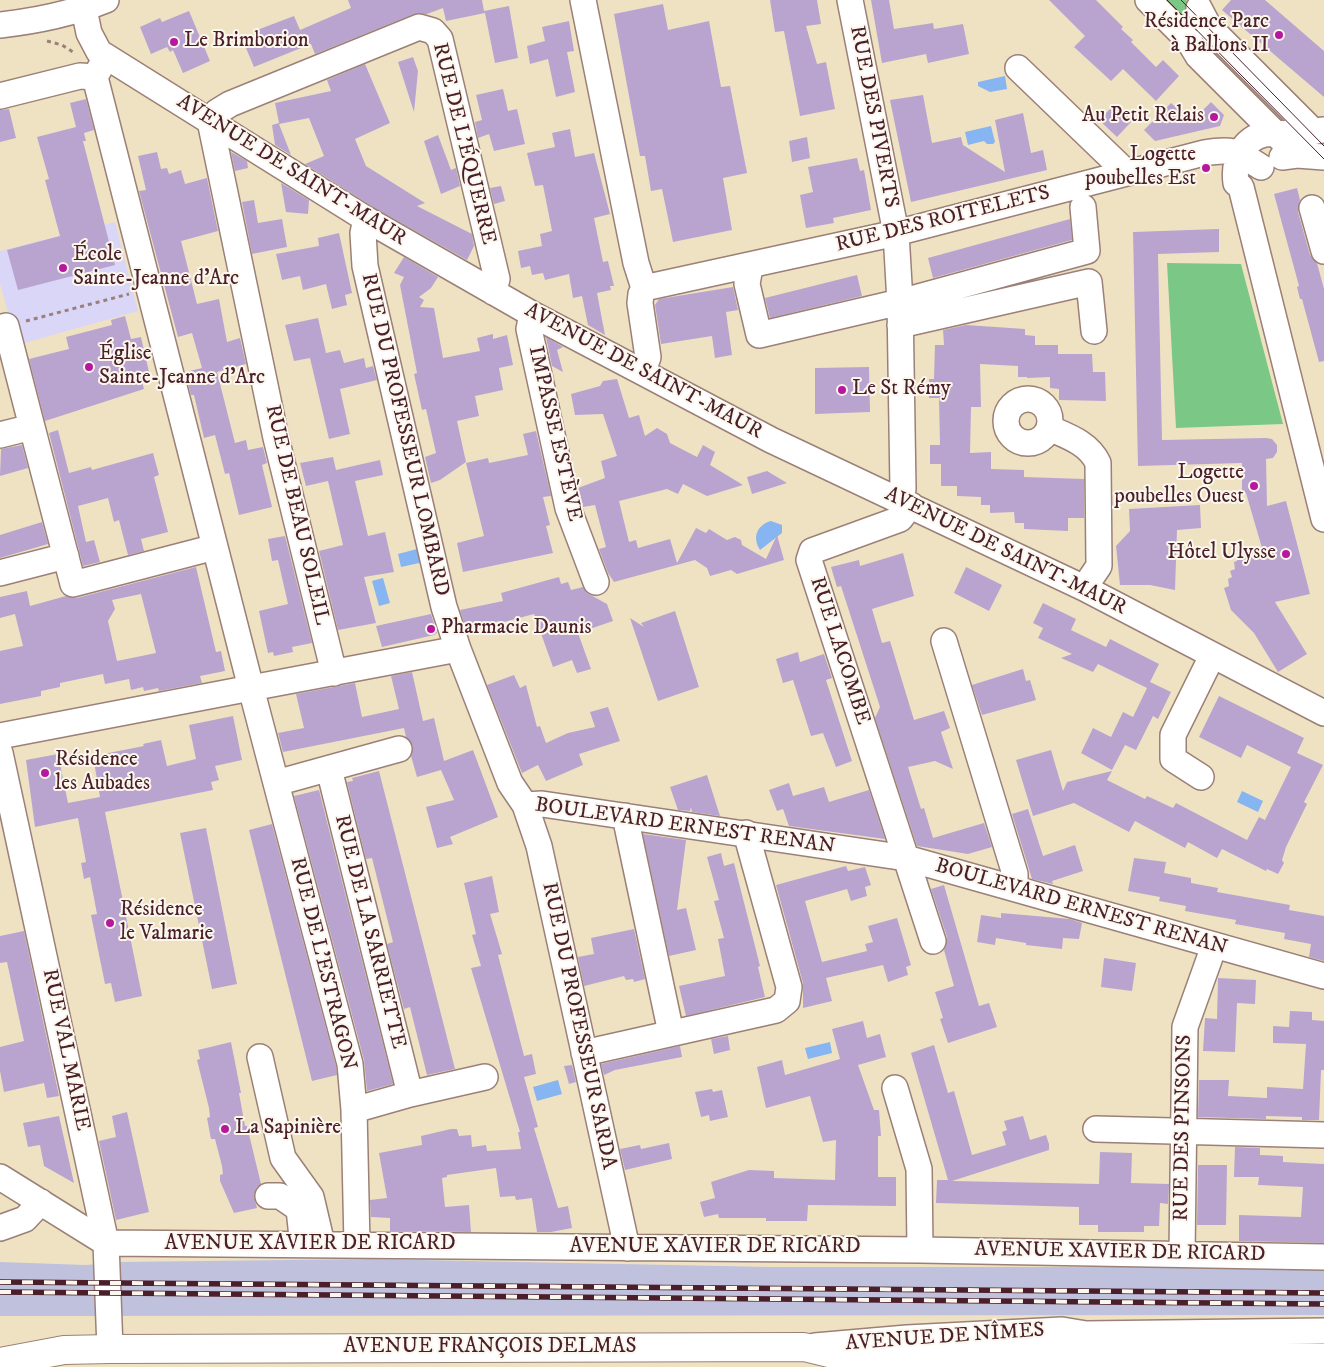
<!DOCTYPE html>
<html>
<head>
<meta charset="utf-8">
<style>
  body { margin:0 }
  canvas { display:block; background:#eee2c3 }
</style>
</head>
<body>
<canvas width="1324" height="1367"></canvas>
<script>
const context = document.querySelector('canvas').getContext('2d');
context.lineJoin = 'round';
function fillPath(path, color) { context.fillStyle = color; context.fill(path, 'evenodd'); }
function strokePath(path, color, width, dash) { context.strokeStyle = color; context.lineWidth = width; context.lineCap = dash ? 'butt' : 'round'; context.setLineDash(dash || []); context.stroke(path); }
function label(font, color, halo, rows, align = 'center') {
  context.font = font + ' "IM FELL DW Pica",serif'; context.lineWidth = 4; context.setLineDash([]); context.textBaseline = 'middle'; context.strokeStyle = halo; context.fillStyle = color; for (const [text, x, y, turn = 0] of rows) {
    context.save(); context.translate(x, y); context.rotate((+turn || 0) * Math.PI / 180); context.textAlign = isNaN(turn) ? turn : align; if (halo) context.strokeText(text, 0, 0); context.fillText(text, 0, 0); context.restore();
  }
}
const built = new Path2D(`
  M115,222L138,311L17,345L0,284V251Z`);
const industrial = new Path2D(`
  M370,1259L771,1267H1187L1324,1270V1315L0,1316V1262L86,1265L118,1262Z`);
const green = new Path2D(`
  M1161,0H1186L1190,4L1196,34Z
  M1167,263L1241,264L1283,424L1176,428Z`);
const water = new Path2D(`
  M1005,76L1007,89L990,92L978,86V82Z
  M991,126L995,142L993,144H987L984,141L968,145L965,132Z
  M771,521L782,525V533L760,550C752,537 757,525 771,521Z
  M421,548L424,562L401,567L398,554Z
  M383,578L390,603L379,606L372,581Z
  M1242,791L1263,801L1258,812L1237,802Z
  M830,1042L832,1053L808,1059L805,1048Z
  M558,1080L562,1094L537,1101L533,1087Z`);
const building = new Path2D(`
  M348,0H482L484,11L509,6L518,58L495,63L485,13L446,21L443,8L427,14H414L315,54L311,44L254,67L243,41L257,35V30L294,16L300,30L351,8Z
  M770,0H817L821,24L806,26L817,64L826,62L835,109L800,116L784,31L775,32Z
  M871,0H889L894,29L933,23L934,29L963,24L969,54L928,63L926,54L882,63Z
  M1049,0H1096L1123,27L1121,29L1133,40L1131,42L1156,67L1163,60L1179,76L1156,101L1123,69L1111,81L1074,47L1085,36Z
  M1231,0H1265L1324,51V97L1222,10Z
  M663,4L668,30L709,21L721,87L730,86L747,173L723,178L732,230L673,242L662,189L651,191L645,156H640L614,14Z
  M189,11L210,61L183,73L173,50L170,52L167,47L151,54L140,27L160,18L162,22Z
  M569,21L574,51L567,52L575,92L556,97L548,59L530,64L527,46L545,41L542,27Z
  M413,57L418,71L414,112L398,62Z
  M365,64L390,123L355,139L366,166L425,203L417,206L472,234L474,246L467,260L373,207L305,164L324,156L309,118L279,124L291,155L275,145L272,125L279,123L275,103L331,91L327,80Z
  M503,89L508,111L517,109L525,144L494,151L489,134L478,138L475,122L482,120L476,95Z
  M923,95L932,143L961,137L963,145L1005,172L995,120L1023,113L1031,153L1043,150L1047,170L911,202L890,100Z
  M86,99L94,130L84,133L86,141H83L115,265L18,290L7,250L60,236L45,180L49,179L37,137L76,127L70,103Z
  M1211,102L1224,115L1220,126L1155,141L1144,130L1171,103L1189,119L1197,111L1200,113Z
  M1115,104L1132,121L1117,137L1099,120Z
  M9,109L16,138L0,142V110Z
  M570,129L575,157L594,153L610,214L594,218L603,262L608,261L614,286H610L611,290L597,293L605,335L588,325L582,296L573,298L569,274L545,280L543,273L532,275L530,266L521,268L518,251L542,246L540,234L552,231L543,185L535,186L527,153L555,147L552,133Z
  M438,135L451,170L456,168L460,186L441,194L424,141Z
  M807,137L810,158L792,162L789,141Z
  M157,152L161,169L167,168L169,174L181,170L185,184L207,178L218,231L181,241L197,304L219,299L227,342L240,338L246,364L217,372L235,443L246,440L248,450L263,447L267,463L262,465L272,507L239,515L229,473L225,474L215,435L204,438L194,395H191L185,372L202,368L192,333L178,337L139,191L146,190L138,156Z
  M231,152L247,161L248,168L235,171Z
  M857,158L860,171L864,170L871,210L833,218L834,223L806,228L800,195L813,192L808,167Z
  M281,183L309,200L308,214L286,212Z
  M501,186L505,201L494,204L490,188Z
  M1297,188L1300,200L1298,212L1310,255L1317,263L1324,289V361L1319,362L1302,299H1300L1297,287L1299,286L1274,194Z
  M254,200L258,223L282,219L287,247L252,254L242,202Z
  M1070,219L1072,240L933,278L928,258Z
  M1219,229V252L1158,254L1162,440L1266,438L1272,439L1277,445V452L1273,458L1266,459L1267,506L1286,501L1310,594L1275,602L1307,654L1278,672L1254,633L1231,610L1224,588L1229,586L1228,579L1232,577L1230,571L1235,569L1234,562L1237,561V557L1262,548L1246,493H1242V463L1138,466L1133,232Z
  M339,233L352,293L345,295L347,305L332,309L326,284L303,290L300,276L282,280L276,254L319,246L318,238Z
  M404,257L438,277L431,288L419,297L424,300L420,307L434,308L443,358L480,351L477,338L493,334V339L507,335L513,365L499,368L503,390L475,396L479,416L457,421L466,462L440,480L431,483L425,457L436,453L426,409L422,410L414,374L417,373L400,285L404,277L394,273Z
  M857,275L862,296L770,318L765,298Z
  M733,287L738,310L726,312L732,355L715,358L712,336L661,344L655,305L659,299Z
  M125,316L131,339L141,337L149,372L140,374L144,389L45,421L29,359L69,349L66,337L112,325L111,320Z
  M318,318L326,353L340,350L344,363L364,358L366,368L373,366L377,380L340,389L350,434L329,439L310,358L294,361L285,325Z
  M966,325L1025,329V335L1035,336V345H1058V354H1092L1093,372H1105L1106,401L1059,400V389L1050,388V377L1027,378V377H1018V366L980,364L981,407H971L970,453L991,452V469L1024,470V477L1084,479V518H1068V531L1024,529V523H1015L1014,512L990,513V505H981V497L957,496V486H941V464H930V445H940L939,398H929V379H934L935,345H944L943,330Z
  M546,337L563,347L557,350L563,372L552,366Z
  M869,367L870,412L815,414V368Z
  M617,379L629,418L639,415L645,436L657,428L667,434L670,443L697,457L703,445L715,452L710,465L743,485L707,496L683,484L678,494L667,489L619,501L629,542L636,540L638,548L670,539L677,563L696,528L706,533L709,529L727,540L735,537L741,540L742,545L766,559L777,535L784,560L737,574L731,570L710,576L707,568L695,560L614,582L608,573L599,549L606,547L595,505L583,507L578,488L605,478L601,461L617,456L603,414L575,415L571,394L600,386L603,381Z
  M58,430L69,473L91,467L92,470L153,453L159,475L154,477L168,532L141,539L144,551L128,555L119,520L114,522L108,498L78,506L86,542L94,540L100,562L83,566L49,433Z
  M536,431L551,496L543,497L550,525L546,526L553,553L463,572L457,543L484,536L466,463L488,458L489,463L528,455L523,434Z
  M22,445L28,468L0,476L1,449Z
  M333,457L336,470L380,460L383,475L355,481L368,536L385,532L394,572L364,577L376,623L338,630L319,551L343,545L328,481L306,486L300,463Z
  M767,471L787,483L752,494L747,477Z
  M1200,505L1201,528L1177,530L1175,590L1150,585H1120L1116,546L1130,531L1129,509Z
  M42,522L48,544L0,558V535Z
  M285,536L312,643L292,647L293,652L274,656L273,652L268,653L259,611L288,604L278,560L272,561L268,539Z
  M903,553L914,596L872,609L882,643L890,641L914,720L944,711L950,728L941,732L953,769L935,761L908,767L921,809L924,808L933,838L984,823L992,847L968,854L917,846L875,718L880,707L841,586L837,587L831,567L859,560L860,566Z
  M196,567L216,652L221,651L225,671L200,676L202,683L159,691L158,688L144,691L143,687L131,690L129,679L105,684L103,674L60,683V687L41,691V696L0,704V651L23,646L15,614L0,618V597L27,591L30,606L66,596L77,598ZM141,594L156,653L117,661L108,621L115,609L112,600Z
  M966,567L1002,585L989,611L954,593Z
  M559,577L561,584L568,582L571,590L583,587L587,593L607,604L613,621L578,633L591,669L577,673L572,660L553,667L534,614L500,623V621L466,628L460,610L503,601L501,593Z
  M1043,603L1076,619L1071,630L1106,647L1110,639L1159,664L1150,682L1171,692L1158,719L1153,716L1136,750L1125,745L1112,770L1081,753L1093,728L1111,737L1123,712L1133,717L1147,688L1098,664L1093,672L1061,658L1072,654L1038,638L1043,628L1033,623Z
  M675,611L699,687L658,701L630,618L644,627L641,623Z
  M431,614L437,633L434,635L382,647L376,626Z
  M798,652L800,662L824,654L832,678L826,680L852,761L836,767L823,733L811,736L793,680L783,683L776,659Z
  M1023,669L1026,681L1030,680L1036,700L982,715L972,685Z
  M412,672L423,721L434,718L444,761L473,750L498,817L450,837L453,844L437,848L426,807L454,800L441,770L417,777L411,756L413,746L406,737L404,728L283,752L278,733L304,728L296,694L355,683L362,717L399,709L391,676Z
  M514,675L520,688L526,685L537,727L540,726L546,743L568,733L595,727L590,712L608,707L620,741L579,754L583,765L546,781L538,765L522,773L487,685Z
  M1219,696L1304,738L1297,753L1323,765L1304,802L1307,804L1286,847L1282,860L1284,863L1278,874L1267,869L1266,871L1222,849L1217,858L1188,842L1185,848L1135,821L1129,832L1074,803L1033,816L1016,760L1051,750L1063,791L1067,782L1112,771L1107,780L1145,799L1147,796L1173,808L1176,803L1247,840L1259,817L1265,820L1291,767L1247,745L1241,758L1199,737Z
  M233,716L242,760L215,766L219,780L211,782L213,790L105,812L142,996L115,1002L111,983L105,984L91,915L97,914L90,877L84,879L81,863L86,862L78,818L35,827L26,760L58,754L68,803L100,797L93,756L144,746L143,744L161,740L167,766L196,759L189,725Z
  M379,771L455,1069L427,1075L410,1007L404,1009L387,944L393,942L372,858L366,859L347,782L353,781L352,778Z
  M707,775L720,816L692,812L691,807L690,811L678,810L670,787Z
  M789,783L793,796L824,787L829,802L869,790L885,839L789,826L783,809L777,811L769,790Z
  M319,790L393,1084L367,1091L364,1060L294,796Z
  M1028,809L1043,856L1075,845L1083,871L1052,881L1053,884L1032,879L1012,814Z
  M272,824L336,1066L337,1075L312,1081L249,830Z
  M206,828L237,984L212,989L180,833Z
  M643,834L686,840L677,910L686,908L696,950L669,956Z
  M721,853L724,866L734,863L760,966L758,967L765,997L686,1016L679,986L725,976L718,939L724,938L714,901L719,900L707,857Z
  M1134,858L1166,862L1164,873L1191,878V883L1218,888L1217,892L1290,905L1289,910L1324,916V961L1309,957L1311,944L1284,939L1285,933L1235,924L1236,920L1185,911L1186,906L1159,901L1160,897L1128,891Z
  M846,866L848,871L865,867L871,885L865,887L867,896L851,901L847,889L805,901L822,962L867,951L865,944L873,942L868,926L897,918L911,965L906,967L908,975L888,982L883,965L826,978L832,1001L803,1008V983L776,885Z
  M492,876L499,912L490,914L502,954L498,955L524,1056L532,1054L536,1074L524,1077L538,1127L534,1128L558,1208L568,1206L572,1228L551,1232H537L532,1198L516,1200L515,1196L500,1197L496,1168L447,1175V1177L442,1178L445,1207L469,1205L471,1232L390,1231V1218L371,1217L370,1200L387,1198L379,1153L422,1145L421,1136L451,1129H457L459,1136L471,1135L472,1147L486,1145L487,1151L521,1149L518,1132H520L471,968L481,966L472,935L476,934L464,883Z
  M944,885L979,1006L989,1003L997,1027L948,1043L940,1019L943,1018L935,992L954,986L944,950L947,937L931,889Z
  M1001,913L1070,919L1082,923L1079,939L1063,938L1062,949L1026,945V943L996,938L995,945L977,942L981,915L1001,918Z
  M634,929L645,979L634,982L633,979L626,980L624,976L584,986L578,957L594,954L591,938Z
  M24,931L59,1096L47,1098L44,1083L4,1092L0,1071V1047L24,1041L7,962L0,963V936Z
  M1104,958L1136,963L1132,991L1101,987Z
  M1218,978L1256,980L1255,1004L1237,1003L1235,1052L1203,1051L1205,1018L1217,1019Z
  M1290,1011L1312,1012V1020L1324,1021V1070H1321L1319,1120H1302V1117L1266,1116V1119L1198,1117L1199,1080H1229L1228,1096L1267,1098V1087L1303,1089L1306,1044L1273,1043V1026L1289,1027Z
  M863,1021L867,1038L880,1034L886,1057L858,1065L874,1110H879L881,1136H878V1177H896V1206L808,1205L807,1221H766V1218H719L718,1214L704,1217L700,1202L715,1198L711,1182L749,1170L774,1171V1178L835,1180L836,1140L823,1142L810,1096L766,1108L757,1067L782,1060L785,1075L840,1059L832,1029Z
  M728,1036L730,1050L714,1054L711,1039Z
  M231,1042L241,1093H239L245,1126H247L261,1184L256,1188L254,1196L257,1208L234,1213L220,1181V1175L223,1174L222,1166L215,1139H211L210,1134L207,1118L210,1117L209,1108L197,1060L200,1059L198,1050Z
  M934,1045L948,1093L954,1091L972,1155L1006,1145L1002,1132L1007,1130L1004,1121L1023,1116L1030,1140L1046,1135L1049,1144V1150L952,1181L1099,1184L1100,1152L1132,1153L1131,1183L1169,1184L1168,1204L1160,1203L1159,1226H1144V1232H1098V1225H1079V1207L936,1203L937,1180H948L911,1053Z
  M680,1046L682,1057L615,1070L604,1075L601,1064Z
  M572,1065L576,1082L569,1084L564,1066Z
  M712,1089L713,1092L722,1090L728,1117L710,1121L709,1115L701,1117L695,1092Z
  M127,1112L149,1212L116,1220L99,1141L116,1137L112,1116Z
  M59,1116L74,1183L44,1166L40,1145L28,1147L23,1123Z
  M669,1143L672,1159L625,1170L620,1149L640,1145L641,1149Z
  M1235,1147L1260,1148V1155L1283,1156V1162L1324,1164V1243L1239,1241V1215L1301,1217L1303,1187L1258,1185L1259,1177H1234Z
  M1198,1165H1227L1226,1225H1197Z`);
const path = new Path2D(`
  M47,41L62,45L73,52
  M26,321L129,294`);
const minor = new Path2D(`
  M583,0L636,263L644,288
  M850,0L896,233L900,302L903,489L898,500
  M1148,0L1189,41L1198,56L1297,155
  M1199,8L1209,27L1313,131
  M84,9L89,33L99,52L366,219L532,314L771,440L1084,588L1324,713
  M0,25C37,21 71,14 106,0
  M106,57L95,77L251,688L458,649L510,783L525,805L542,804L906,858L1324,976
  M1018,68L1126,172
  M0,96L80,76L95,77
  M1324,130C1315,131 1306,134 1297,134C1286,134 1275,132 1265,134C1242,139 1233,162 1236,183L1241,187L1324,519
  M1282,157L1297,155L1324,157
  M1312,208L1324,251
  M366,219L363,233L365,266L444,607L458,649
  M750,267L747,284L759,335L900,302L1087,251L1083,207
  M532,314L529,329L568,508L596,582
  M900,325L1089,282L1094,331
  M0,328L6,326L32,427
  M643,371L648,357L640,303L641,294L644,288L896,233L1204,153C1233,148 1236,151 1261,167
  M1006 421a22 22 0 1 1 44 0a22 22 0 1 1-44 0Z
  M1049,428C1067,436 1089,443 1098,463L1099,566L1084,588
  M0,435L32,427L73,584L215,547
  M911,505L900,519L812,551L809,560L933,941
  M0,573L66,556
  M944,641L1015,874V887
  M334,673L276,438L210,121L217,112L230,104L419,27L433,31L440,39L497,279L493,292
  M0,736L251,688L350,1064L354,1110L357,1245
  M0,753L106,1243L110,1349
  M329,769L410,1094
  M1201,777L1173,759V735L1212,656
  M276,783L399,749
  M525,805L539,846L627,1248
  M625,816L671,1033
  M584,1053L776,1010L787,1001L789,987L746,833
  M260,1057L283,1158L311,1197L322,1244
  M895,1088L919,1169L920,1250
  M354,1110L410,1094L485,1077
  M1096,1129L1324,1135
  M0,1177L106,1243
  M268,1196H280L299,1209L302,1237
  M0,1228L25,1219L41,1202
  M106,1243L920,1250L1324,1257
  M1182,1254L1185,1027L1214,946
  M815,1346L907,1338L1062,1330L1086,1334L1324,1331`);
const major = new Path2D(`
  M0,1362L64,1350L110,1349L804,1347L854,1359L1046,1354L1324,1358`);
const tram = new Path2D(`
  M1167,0L1324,159
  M1181,0L1324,146`);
const rail = new Path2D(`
  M0,1282L1324,1293
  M0,1292L1324,1304`);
const markers = [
  [1279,35,5,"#b5179e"],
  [174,42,5,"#b5179e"],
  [1214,117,5,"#b5179e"],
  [1206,168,5,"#b5179e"],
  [63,268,5,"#b5179e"],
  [89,367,5,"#b5179e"],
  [842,390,5,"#b5179e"],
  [1254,486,5,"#b5179e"],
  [1286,554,5,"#b5179e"],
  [431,629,5,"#b5179e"],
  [45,773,5,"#b5179e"],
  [110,923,5,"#b5179e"],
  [225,1129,5,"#b5179e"]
];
const poiNames = [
  ["Résidence Parc",1269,23,"right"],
  ["à Ballons II",1269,47,"right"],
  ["Le Brimborion",184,42],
  ["Au Petit Relais",1204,117,"right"],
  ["Logette",1196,156,"right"],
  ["poubelles Est",1196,180,"right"],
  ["École",73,256],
  ["Sainte-Jeanne d'Arc",73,280],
  ["Église",99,355],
  ["Sainte-Jeanne d'Arc",99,379],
  ["Le St Rémy",852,390],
  ["Logette",1244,474,"right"],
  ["poubelles Ouest",1244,498,"right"],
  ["Hôtel Ulysse",1276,554,"right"],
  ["Pharmacie Daunis",441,629],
  ["Résidence",55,761],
  ["les Aubades",55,785],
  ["Résidence",120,911],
  ["le Valmarie",120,935],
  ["La Sapinière",235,1129]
];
const streetNames = [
  ["RUE DES PIVERTS",873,117,79],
  ["RUE DE L'ÉQUERRE",463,144,76],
  ["AVENUE DE SAINT-MAUR",291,171,32],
  ["RUE DES ROITELETS",943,220,-14],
  ["AVENUE DE SAINT-MAUR",643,372,28],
  ["IMPASSE ESTÈVE",554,434,77],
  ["RUE DU PROFESSEUR LOMBARD",404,435,77],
  ["RUE DE BEAU SOLEIL",296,515,77],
  ["AVENUE DE SAINT-MAUR",1005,552,26],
  ["RUE LACOMBE",839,651,72],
  ["BOULEVARD ERNEST RENAN",685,827,8],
  ["BOULEVARD ERNEST RENAN",1081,908,16],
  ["RUE DE LA SARRIETTE",369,932,76],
  ["RUE DE L'ESTRAGON",322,964,76],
  ["RUE DU PROFESSEUR SARDA",578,1026,78],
  ["RUE VAL MARIE",65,1050,78],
  ["RUE DES PINSONS",1184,1128,-89],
  ["AVENUE XAVIER DE RICARD",310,1245],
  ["AVENUE XAVIER DE RICARD",715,1248],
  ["AVENUE XAVIER DE RICARD",1120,1253,1],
  ["AVENUE DE NÎMES",945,1338,-4],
  ["AVENUE FRANÇOIS DELMAS",490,1348]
];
fillPath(built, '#d9d6f7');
fillPath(industrial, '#c0c2dd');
fillPath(green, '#7bc886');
fillPath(water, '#86b5f1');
fillPath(building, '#b9a4d0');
strokePath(minor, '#9c8077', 28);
strokePath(major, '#9c8077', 30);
strokePath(path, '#9c8077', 3, [4, 4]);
strokePath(minor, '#fff', 25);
strokePath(major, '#fff', 28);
strokePath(tram, '#4a1f2b', 1);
strokePath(rail, '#4a1f2b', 5.5);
strokePath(rail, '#fbf7ec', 4, [11]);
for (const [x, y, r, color] of markers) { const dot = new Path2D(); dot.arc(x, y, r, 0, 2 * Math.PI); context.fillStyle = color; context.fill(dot); strokePath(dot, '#fbf7ec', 2); }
label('21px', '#4a1f2b', '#fbf7ec', poiNames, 'left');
label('21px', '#4a1f2b', '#fbf7ec', streetNames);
</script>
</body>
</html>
